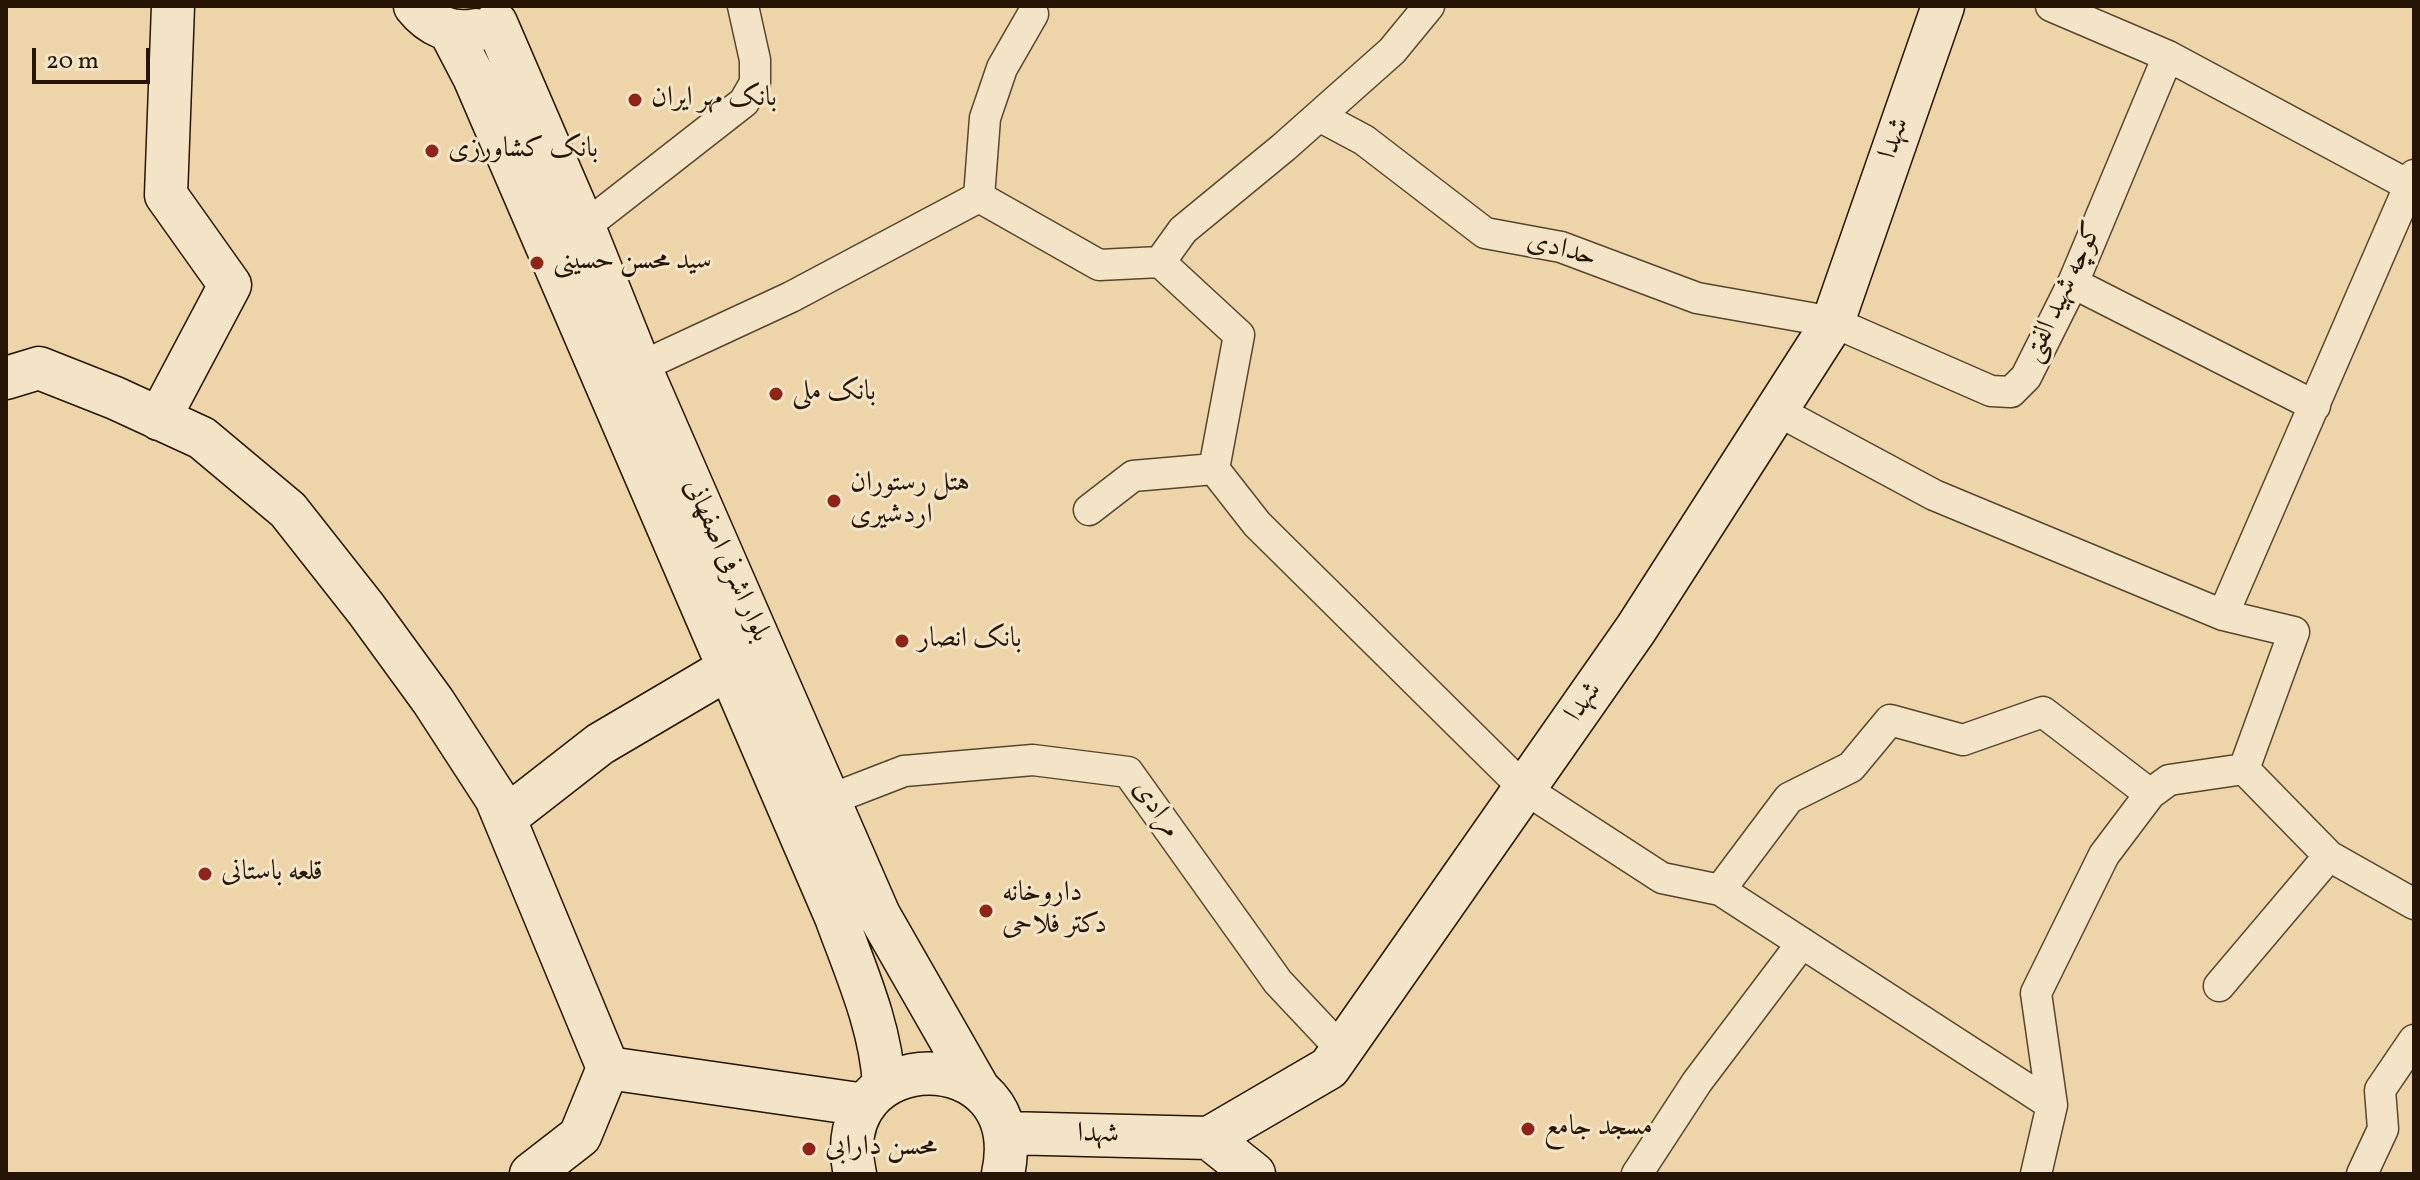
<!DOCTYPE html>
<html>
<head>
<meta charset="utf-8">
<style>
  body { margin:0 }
  #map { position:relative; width:2420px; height:1180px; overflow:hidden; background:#eed5a9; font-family:Vollkorn,serif }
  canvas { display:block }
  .frame { position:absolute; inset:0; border:8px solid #261504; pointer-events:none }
  .scale { position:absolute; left:32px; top:48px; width:118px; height:36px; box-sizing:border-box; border:4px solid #261504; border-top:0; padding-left:10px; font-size:24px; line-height:28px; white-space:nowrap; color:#261504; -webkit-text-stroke:6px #f4e4c7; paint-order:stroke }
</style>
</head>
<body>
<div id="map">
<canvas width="2420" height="1180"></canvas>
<div class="frame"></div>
<div class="scale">20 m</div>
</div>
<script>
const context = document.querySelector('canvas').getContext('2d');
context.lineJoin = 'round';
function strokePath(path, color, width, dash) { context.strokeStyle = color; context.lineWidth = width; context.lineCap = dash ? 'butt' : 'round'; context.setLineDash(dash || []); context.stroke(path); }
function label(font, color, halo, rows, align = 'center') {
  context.font = font + ' Vollkorn,Amiri,serif'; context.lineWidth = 6; context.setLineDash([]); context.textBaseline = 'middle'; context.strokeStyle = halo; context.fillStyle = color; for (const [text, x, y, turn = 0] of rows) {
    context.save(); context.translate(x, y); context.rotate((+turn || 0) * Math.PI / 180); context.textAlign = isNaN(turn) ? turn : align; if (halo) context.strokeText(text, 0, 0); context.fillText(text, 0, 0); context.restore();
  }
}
const street = new Path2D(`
  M2051,6L2168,56L2414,188
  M1319,116L1364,140L1485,233L1561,247L1697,298L1833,322L1991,391L2011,392L2026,377L2073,283L2168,56
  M979,197L985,118L1002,68L1033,14
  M584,227L744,102L755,83V60L743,6
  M1160,262L1239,335L1214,469L1257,524L1525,789L1662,878L1720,890L2052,1105
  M2073,283L2315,406
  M640,367L791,297L979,197L1099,265L1160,262L1183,230L1284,147L1392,51L1429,6
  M1778,411L1934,495L2223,615L2414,175
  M1089,510L1133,476L1214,469
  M2244,769L2329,856L2414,904
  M829,800L904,771L1033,760L1128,772L1278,982L1342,1050
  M1720,890L1789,798L1851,767L1890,720L1963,740L2043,712L2150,794
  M2219,986L2329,856
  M1637,1174L1697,1082L1802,943
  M2036,1174L2052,1105L2036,993L2104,855L2150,794L2169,780L2244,769L2294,632L2223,615
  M2362,1174L2383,1129L2380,1090L2414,1040`);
const secondary = new Path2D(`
  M415,6C430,25 451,35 476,30
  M496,23L584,227L640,367L879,915L978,1088
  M450,31L474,77L836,917C856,972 881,1027 884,1085
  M6,378L39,368L115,398L202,438L288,510L366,609L433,701L496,798L608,1068L580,1136L531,1174
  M159,419L230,285L166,195L173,6
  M505,818L600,744L729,668
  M608,1068L865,1105
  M1005,1133L1209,1138L1329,1068L1636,629L1833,322L1943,6
  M1209,1138L1254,1174
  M855,1174C825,1041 1032,1039 1003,1174`);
const markers = [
  [635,100,8,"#8f2418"],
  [432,151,8,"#8f2418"],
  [537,263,8,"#8f2418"],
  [776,394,8,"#8f2418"],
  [834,501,8,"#8f2418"],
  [902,641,8,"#8f2418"],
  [205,874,8,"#8f2418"],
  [986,911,8,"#8f2418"],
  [1528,1129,8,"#8f2418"],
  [809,1149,8,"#8f2418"]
];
const poiNames = [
  ["بانک مهر ایران",651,100],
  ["بانک کشاورزی",448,151],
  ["سید محسن حسینی",553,263],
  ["بانک ملی",792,394],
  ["هتل رستوران",850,485],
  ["اردشیری",850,517],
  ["بانک انصار",918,641],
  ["قلعه باستانی",221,874],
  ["داروخانه",1002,895],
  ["دکتر فلاحی",1002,927],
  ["مسجد جامع",1544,1129],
  ["محسن دارابی",825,1149]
];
const streetNames = [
  ["شهدا",1896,139,-71],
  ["حدادی",1561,251,15],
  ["کوچه شهید الفتی",2065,293,-65],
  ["بلوار اشرفی اصفهانی",725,561,66],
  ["شهدا",1585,703,-55],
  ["مرادی",1155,810,56],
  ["شهدا",1098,1136,1]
];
strokePath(street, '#58452d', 33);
strokePath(secondary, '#261504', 45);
strokePath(street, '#f4e4c7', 30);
strokePath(secondary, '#f4e4c7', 42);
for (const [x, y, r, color] of markers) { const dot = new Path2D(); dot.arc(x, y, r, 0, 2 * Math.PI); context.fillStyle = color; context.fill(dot); strokePath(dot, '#f4e4c7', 3); }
label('28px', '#261504', '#f4e4c7', poiNames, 'left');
label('28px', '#261504', '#f4e4c7', streetNames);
</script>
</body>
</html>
